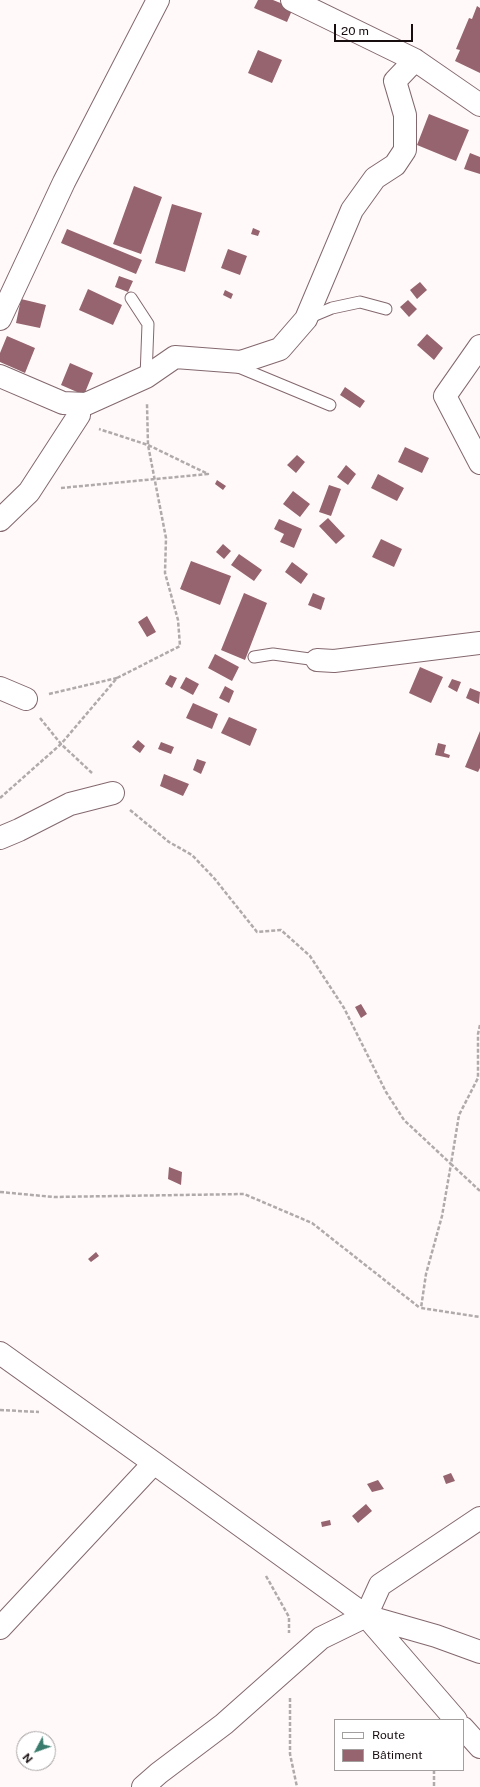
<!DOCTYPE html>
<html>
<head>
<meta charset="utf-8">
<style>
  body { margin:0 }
  #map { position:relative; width:480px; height:1787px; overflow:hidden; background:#fff9fa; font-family:"Public Sans",sans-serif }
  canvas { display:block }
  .legend { position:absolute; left:334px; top:1719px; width:130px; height:52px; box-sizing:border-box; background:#fff; border:1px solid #a39f9f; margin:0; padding:5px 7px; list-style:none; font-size:12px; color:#180e10 }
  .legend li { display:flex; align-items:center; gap:8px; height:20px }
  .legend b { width:20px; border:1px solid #a39f9f }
  .north { position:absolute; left:16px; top:1731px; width:40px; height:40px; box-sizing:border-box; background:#fff; border:1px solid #a39f9f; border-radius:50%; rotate:229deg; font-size:11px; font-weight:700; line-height:16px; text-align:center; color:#180e10 }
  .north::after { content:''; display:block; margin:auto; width:14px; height:18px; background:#397c6d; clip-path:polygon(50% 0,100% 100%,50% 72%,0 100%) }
  .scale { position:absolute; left:334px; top:24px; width:79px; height:18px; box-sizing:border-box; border:2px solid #180e10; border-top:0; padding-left:5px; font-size:12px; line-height:14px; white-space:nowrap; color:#180e10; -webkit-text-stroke:3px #fff; paint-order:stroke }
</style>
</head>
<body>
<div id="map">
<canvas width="480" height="1787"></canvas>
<ul class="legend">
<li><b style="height:5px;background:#fff"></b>Route</li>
<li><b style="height:11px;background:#96646f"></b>Bâtiment</li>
</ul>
<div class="north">N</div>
<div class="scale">20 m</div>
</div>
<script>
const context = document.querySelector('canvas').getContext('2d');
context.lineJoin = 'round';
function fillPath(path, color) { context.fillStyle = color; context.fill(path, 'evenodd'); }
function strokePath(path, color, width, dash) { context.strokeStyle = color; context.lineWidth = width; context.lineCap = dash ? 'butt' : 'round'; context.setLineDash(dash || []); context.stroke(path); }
const building = new Path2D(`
  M258,0H273L293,8L287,22L254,8Z
  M477,6L480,8V73L455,61L460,50L456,49L469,18L472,19Z
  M258,50L282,60L272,83L248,73Z
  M429,114L469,130L456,161L417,145Z
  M470,153L480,157V174L464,169Z
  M134,186L162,197L141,254L113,244Z
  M172,204L202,213L185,272L155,263Z
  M253,228L260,231L258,236L251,234Z
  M67,229L142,260L136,274L61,243Z
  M228,249L247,256L240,275L221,268Z
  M119,276L133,281L128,292L115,287Z
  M420,282L427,290L417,299L410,290Z
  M88,289L122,305L113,325L79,310Z
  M225,290L233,294L231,299L223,295Z
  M21,299L46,305L40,328L16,323Z
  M408,300L417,309L409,317L400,307Z
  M427,334L443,348L434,360L417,345Z
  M7,336L35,348L25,373L0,362V353Z
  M70,363L93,373L84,395L61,385Z
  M345,387L365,401L360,408L340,395Z
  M405,447L429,458L422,473L398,462Z
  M297,455L305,462L296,473L287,465Z
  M346,465L356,474L348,485L337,477Z
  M378,474L404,488L397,501L371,488Z
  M217,480L226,486L223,490L215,484Z
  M329,485L341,489L331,516L319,512Z
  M293,491L310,504L300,517L283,504Z
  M328,518L345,536L336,544L319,526Z
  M279,519L302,529L294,548L280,542L284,534L274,529Z
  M381,539L402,549L394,567L372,557Z
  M223,544L231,551L224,559L216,552Z
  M239,554L262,570L254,581L231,565Z
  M191,561L231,576L220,605L180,589Z
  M292,562L308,574L301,584L285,572Z
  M244,593L267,603L245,660L221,650Z
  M313,593L325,598L321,610L308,605Z
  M147,616L156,632L147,637L138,622Z
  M215,654L239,667L232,681L208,668Z
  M420,667L443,677L431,703L409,693Z
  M170,675L177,678L172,688L165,684Z
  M186,677L199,684L193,695L180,688Z
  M452,679L461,682L457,692L448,687Z
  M225,686L234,691L229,703L219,698Z
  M470,688L480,692L479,704L466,698Z
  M193,703L218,714L212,729L186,718Z
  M229,717L257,729L250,746L221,733Z
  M480,731V768L478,772L465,767Z
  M138,740L145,746L140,753L132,747Z
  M161,742L174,747L171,754L158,749Z
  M438,743L446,745L444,753L450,755L449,758L435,755Z
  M197,759L206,762L201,774L193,770Z
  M164,774L189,784L183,796L160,786Z
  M361,1004L367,1014L361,1018L355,1007Z
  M169,1167L182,1172L181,1185L168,1179Z
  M96,1252L99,1256L91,1262L88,1259Z
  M451,1473L455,1481L446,1484L443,1476Z
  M378,1480L384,1489L372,1492L367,1484Z
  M366,1504L372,1511L358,1523L352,1516Z
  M330,1520L331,1525L322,1527L321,1522Z`);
const path = new Path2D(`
  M61,488L208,474L148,445L99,429
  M49,694L117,678
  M40,718L61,744L117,678L180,646L178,620L165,573L166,538L148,445L147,404
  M0,798L61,744L92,773
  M130,810L169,842L192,855L214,878L257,932L281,930L310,956L344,1008L386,1092L404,1120L451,1164L442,1216L426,1274L421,1308L480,1317
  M480,1025L478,1034V1078L459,1115L451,1164L480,1191
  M0,1192L54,1197L244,1194L312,1223L420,1308
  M0,1410L39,1412
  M266,1576L289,1617V1633
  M290,1698V1754L297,1787
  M434,1770V1787`);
const service = new Path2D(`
  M131,298L148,324L146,377
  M308,318L332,308L360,302L386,309
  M236,366L330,405
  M254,657L273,654L317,660`);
const minor = new Path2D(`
  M292,0L415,60L480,105
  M0,319L64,182L158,0
  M480,346L445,396L480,463
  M0,376L63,403L86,404L146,377L175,357L241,362L280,349L306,319L352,210L375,178L395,165L405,150V115L395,81L415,60
  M0,520L29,492L79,415
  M317,660L334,661L480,643
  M0,688L26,699
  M0,838L19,830L70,804L113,793
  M0,1353L154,1463L366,1616L456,1720
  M366,1616L436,1636L480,1652
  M0,1628L154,1463
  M463,1728L480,1747
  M143,1787L159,1773L224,1724L321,1638L366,1616L380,1585L480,1518`);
fillPath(building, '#96646f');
strokePath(service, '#83686e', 13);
strokePath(minor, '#83686e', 24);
strokePath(path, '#b1aaab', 2.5, [4, 2]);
strokePath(service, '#fff', 11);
strokePath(minor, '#fff', 22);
</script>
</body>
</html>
